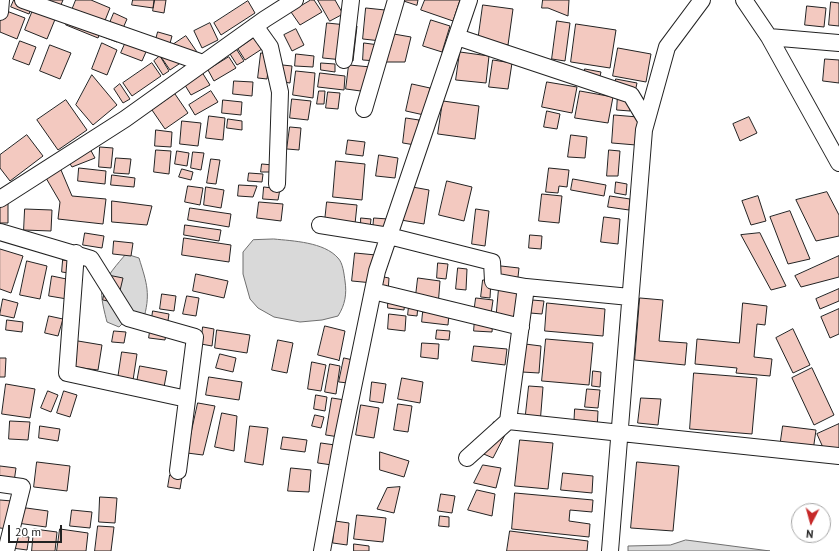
<!DOCTYPE html>
<html>
<head>
<meta charset="utf-8">
<style>
  body { margin:0 }
  #map { position:relative; width:839px; height:551px; overflow:hidden; background:#fff; font-family:"PT Sans",sans-serif }
  canvas { display:block }
  .north { position:absolute; left:791px; top:503px; width:40px; height:40px; box-sizing:border-box; background:#fff; border:1px solid #a7a7a7; border-radius:50%; rotate:186deg; font-size:11px; font-weight:700; line-height:16px; text-align:center; color:#222 }
  .north::after { content:''; display:block; margin:auto; width:14px; height:18px; background:#c62828; clip-path:polygon(50% 0,100% 100%,50% 72%,0 100%) }
  .scale { position:absolute; left:8px; top:525px; width:54px; height:18px; box-sizing:border-box; border:2px solid #222; border-top:0; padding-left:5px; font-size:12px; line-height:14px; white-space:nowrap; color:#222; -webkit-text-stroke:3px #fff; paint-order:stroke }
</style>
</head>
<body>
<div id="map">
<canvas width="839" height="551"></canvas>
<div class="north">N</div>
<div class="scale">20 m</div>
</div>
<script>
const context = document.querySelector('canvas').getContext('2d');
context.lineJoin = 'round';
function fillPath(path, color) { context.fillStyle = color; context.fill(path, 'evenodd'); }
function strokePath(path, color, width, dash) { context.strokeStyle = color; context.lineWidth = width; context.lineCap = dash ? 'butt' : 'round'; context.setLineDash(dash || []); context.stroke(path); }
const water = new Path2D(`
  M274,239C293,241 324,242 338,258C343,263 344,274 345,281C347,294 345,305 338,316L322,320L300,322L274,317L258,308L250,299L243,274V252L253,240Z
  M126,254L139,258C147,284 151,294 143,321L128,318L119,327L107,322C105,314 100,296 102,288C106,277 118,263 126,254Z
  M686,540L770,551H628V546L670,545Z`);
const building = new Path2D(`
  M14,0H34L29,14L11,7Z
  M37,0H63L47,39L25,30Z
  M76,0H91L110,8L98,38L66,25Z
  M133,0H154L153,8L132,5Z
  M155,0H166L164,13L153,11Z
  M311,0H314L322,12L300,25L291,12Z
  M318,0H335L343,14L330,21Z
  M401,0H418L417,5Z
  M425,0H460L453,21L421,10Z
  M543,0H569L568,16L548,8H542Z
  M248,1L255,13L221,35L214,23Z
  M831,2L839,3V26L829,25Z
  M483,5L513,9L508,45L478,41Z
  M807,6L826,8L824,27L805,25Z
  M366,8L385,10L381,41L363,39Z
  M4,10L25,18L17,39L0,32V19Z
  M114,13L127,19L117,42L104,37Z
  M431,20L450,26L442,52L423,46Z
  M557,21L570,23L565,61L552,59Z
  M210,23L218,40L202,48L194,31Z
  M327,23L357,26L353,61L323,58Z
  M576,24L616,30L610,68L571,62Z
  M296,29L304,45L292,51L284,35Z
  M158,32L172,36L169,47L155,43Z
  M388,33L411,37L405,62H384Z
  M186,36L197,52L170,70L159,54Z
  M257,36L265,47L245,60L238,49Z
  M128,37L149,45L142,61L121,53Z
  M20,41L36,47L29,65L13,59Z
  M102,43L117,50L107,75L92,69Z
  M364,43L379,45L377,61L363,60Z
  M50,45L71,53L60,79L40,71Z
  M618,48L651,54L646,82L613,76Z
  M237,50L244,61L237,65L230,54Z
  M460,52L489,56L486,83L456,80Z
  M261,53L270,54L267,79L258,78Z
  M296,54L314,56L313,67L295,66Z
  M160,56L169,71L163,75L154,61Z
  M229,57L236,68L214,81L208,70Z
  M825,59L839,60V83L823,81Z
  M493,60L512,63L508,89L489,87Z
  M152,63L161,76L132,96L123,83Z
  M321,63L335,64V72L321,70Z
  M273,64L292,66L290,83L271,80Z
  M349,65L371,67L368,92L346,89Z
  M200,69L210,85L191,95L183,82Z
  M585,69L601,72L598,85L583,82Z
  M296,71L315,73L313,98L293,95Z
  M320,73L345,76L344,90L318,87Z
  M92,75L117,105L93,125L76,105Z
  M616,79L637,83L635,92L614,88Z
  M234,81L253,82L252,96L233,94Z
  M547,82L577,87L572,113L542,107Z
  M120,84L130,99L123,103L114,89Z
  M412,84L430,88L424,115L406,111Z
  M211,91L218,102L195,115L189,105Z
  M319,91H325L324,104H317Z
  M580,91L613,97L608,123L575,118Z
  M328,92L340,93L338,109L326,108Z
  M175,94L188,113L165,129L152,110Z
  M618,94L631,95L630,111L617,110Z
  M292,99L311,101L308,120L290,118Z
  M66,100L87,130L58,150L37,120Z
  M223,100L242,102L241,115L222,113Z
  M443,101L479,106L475,139L438,134Z
  M547,111L560,114L557,129L544,127Z
  M614,115L638,117L636,145L612,143Z
  M209,116L225,118L223,140L206,138Z
  M749,117L757,133L740,141L733,124Z
  M406,118L419,120L415,145L403,143Z
  M228,119L242,121V130L227,128Z
  M182,121L201,123L198,146L180,144Z
  M290,127L301,128L299,150L287,149Z
  M156,130L172,132L171,147L155,146Z
  M27,135L43,156L10,181L0,168V155Z
  M571,135L587,137L585,158L568,157Z
  M348,140L365,142L363,156L346,154Z
  M89,147L95,158L72,167L67,159Z
  M100,147L113,148L111,168L99,167Z
  M156,150L171,151L169,174L154,172Z
  M609,150L620,151L618,176H607Z
  M177,151L189,153L187,166L175,164Z
  M193,152L204,153L201,170L191,168Z
  M379,155L398,158L395,178L376,176Z
  M116,158L131,159L129,174L114,173Z
  M211,159L220,160L216,184L207,183Z
  M336,161L365,164L362,200L333,197Z
  M262,164L273,165V172H261Z
  M79,168L106,171L105,184L78,181Z
  M549,168L569,170L567,187L559,186L558,193L546,192Z
  M182,169L193,172L191,180L179,177Z
  M61,170L72,196L106,199L103,224L58,219L60,202L46,178Z
  M249,173L263,174L262,182L248,181Z
  M112,175L135,178L134,187L111,185Z
  M573,179L606,185L604,196L571,190Z
  M447,181L472,187L464,221L439,215Z
  M616,182L627,184L626,195L615,193Z
  M239,185L257,186L253,197L238,196Z
  M188,186L203,188L200,205L185,202Z
  M407,186L429,190L424,224L401,220Z
  M206,187L224,190L221,208L204,205Z
  M264,187L280,189L278,200L263,199Z
  M827,192L839,215V236L816,241L796,200Z
  M542,194L562,196L559,223L539,221Z
  M610,196L630,199L629,210L608,207Z
  M758,196L766,221L751,225L742,201Z
  M112,201L152,206L147,225L112,222Z
  M259,202L283,204L281,221L257,218Z
  M327,202L357,205L355,224L325,221Z
  M8,203V223H0V205Z
  M190,208L231,214L229,227L188,220Z
  M25,209L52,210L51,231L24,230Z
  M476,209L489,211L485,246L472,244Z
  M790,211L810,259L788,264L770,217Z
  M604,217L620,219L618,244L601,242Z
  M361,218L371,219L370,228L361,227Z
  M374,218L388,219L387,232L373,230Z
  M185,225L221,230L219,241L184,235Z
  M85,233L104,236L102,248L83,245Z
  M760,233L786,286L771,290L741,235Z
  M530,235L542,236L541,249L529,248Z
  M184,238L231,245L229,262L182,255Z
  M114,241L133,243L131,256L113,254Z
  M0,249L23,256L11,293L0,289Z
  M355,253L376,255L373,283L352,281Z
  M839,256V277L801,287L795,276Z
  M63,260L83,263L81,275L62,272Z
  M27,261L47,266L40,299L20,295Z
  M438,263L448,264L446,279L437,278Z
  M501,266L519,268L517,286L499,285Z
  M458,268L467,269L466,290L456,289Z
  M196,274L228,281L224,298L193,291Z
  M108,275L123,278L117,303L103,300Z
  M52,276L76,281L73,300L49,296Z
  M379,276L389,278L388,292L378,291Z
  M418,278L440,281L438,306L415,304Z
  M483,280H491L490,298L481,297Z
  M499,288L521,290L518,323L496,321Z
  M839,289V301L820,309L816,299Z
  M162,294L176,296L174,311L160,309Z
  M187,296L199,298L196,316L183,314Z
  M388,298L405,300L404,310L388,308Z
  M476,298L493,300L491,314L474,313Z
  M640,298L663,300L659,341L687,343L685,365L635,360Z
  M3,299L18,303L14,318L0,315Z
  M532,300L544,301L542,314L530,313Z
  M547,303L605,309L603,336L545,331Z
  M743,303L767,306L765,325L757,324L754,357L772,359L770,376L736,373L737,368L695,364L697,339L739,343Z
  M409,306H418L417,316L408,315Z
  M839,309V334L830,338L821,317Z
  M153,311L169,314L165,340L149,338Z
  M423,312L449,314L448,325L422,322Z
  M389,314L406,316L405,331L388,329Z
  M49,316L63,319L58,336L45,333Z
  M475,318L493,319L492,332L474,331Z
  M7,320L23,322L22,332L6,330Z
  M325,326L345,331L339,361L338,360L318,355Z
  M203,327L214,329L212,346L201,344Z
  M793,329L810,365L793,373L776,338Z
  M217,330L250,335L247,353L215,348Z
  M437,330L450,331L449,340L436,339Z
  M114,331L126,332L124,343L112,342Z
  M546,339L593,343L589,385L542,381Z
  M278,340L293,343L287,373L272,370Z
  M78,341L102,345L98,370L74,367Z
  M422,343L439,344L438,359L421,357Z
  M525,344L541,346L539,373L522,372Z
  M474,346L507,349L505,365L472,361Z
  M122,352L137,354L132,387L117,385Z
  M220,354L236,358L233,372L216,368Z
  M0,358H6L5,377H0Z
  M344,358L353,360L348,383L339,382Z
  M312,362L326,365L321,391L308,389Z
  M330,364L340,366L336,394L325,392Z
  M140,366L167,371L164,387L137,382Z
  M812,368L834,415L814,425L792,378Z
  M593,371L601,372L600,387L592,386Z
  M694,373L757,378L752,434L690,429Z
  M209,377L242,382L239,400L206,395Z
  M402,378L423,382L420,403L398,399Z
  M372,382L386,384L383,403L370,401Z
  M6,384L35,389L30,418L2,414Z
  M529,386L543,387L540,424L525,422Z
  M587,389L600,390L598,408L585,407Z
  M48,391L58,395L51,412L41,408Z
  M64,391L77,395L70,417L57,413Z
  M316,395L327,397L325,411L314,409Z
  M332,398L345,400L339,437L326,435Z
  M641,398L661,399L658,425L638,423Z
  M198,403L215,406L203,455L187,453Z
  M398,404L412,406L408,432L394,430Z
  M361,405L379,408L374,438L356,435Z
  M575,409L598,411L597,431L574,428Z
  M222,413L237,416L234,451L215,447Z
  M315,415L324,417L321,428L312,426Z
  M10,421L30,422L28,440L9,439Z
  M494,422L508,429L493,458L479,452Z
  M839,424V453L825,452L817,434Z
  M40,426L60,429L58,441L39,438Z
  M250,426L268,428L263,465L245,462Z
  M783,426L816,430L813,451L780,447Z
  M283,437L307,440L305,452L281,449Z
  M520,440L553,443L548,489L515,486Z
  M321,443L335,445L332,465L318,463Z
  M380,452L409,461L404,477L380,470Z
  M37,462L70,466L67,491L34,487Z
  M637,462L679,466L673,531L631,528Z
  M483,465L501,468L496,488L474,483Z
  M0,466L16,468L13,489L0,488Z
  M291,468L311,470L309,492L288,491Z
  M563,473L593,476L592,493L561,490Z
  M170,475L182,477L180,489L168,487Z
  M400,487L394,513L377,509L387,488Z
  M477,490L495,494L492,516L468,510Z
  M515,493L593,500L592,512L570,510L569,521L590,524L589,537L512,529Z
  M441,494L455,496L452,513L438,511Z
  M100,497L117,498L115,523L99,522Z
  M0,500L12,501L8,529L0,528Z
  M19,507L48,511L46,527L17,523Z
  M72,510L92,512L90,528L70,526Z
  M357,515L386,518L383,542L354,539Z
  M440,516L449,517V527L439,526Z
  M335,521L349,523L347,545L333,543Z
  M98,526L114,527L111,551H95Z
  M34,529L57,532L55,551H32Z
  M60,529L88,533L86,551H57Z
  M510,531L588,541L587,551H507Z
  M14,536L29,537L27,550L12,548Z
  M354,544L369,546V551H354Z`);
const street = new Path2D(`
  M23,0L203,63
  M744,0L769,37L839,163
  M0,12L1,0
  M255,26L270,47L280,92L277,184
  M457,37L631,95L646,120
  M769,37L839,43
  M344,60L351,0
  M364,109L396,0
  M0,199L125,119L265,19L295,0
  M320,225L389,236L492,262L493,281L526,287
  M0,232L91,259L128,318L195,337L178,471
  M76,253L67,373L187,399
  M373,291L521,327
  M508,421L526,287L630,297
  M467,458L508,421L839,456
  M0,484L22,487L6,551
  M322,551L342,441L377,271L469,0
  M610,551L644,130L667,47L702,0`);
fillPath(water, '#d9d9d9');
strokePath(water, '#6f6f6f', 1);
fillPath(building, '#f3c9c0');
strokePath(building, '#222', 1);
strokePath(street, '#222', 18);
strokePath(street, '#fff', 16);
</script>
</body>
</html>
